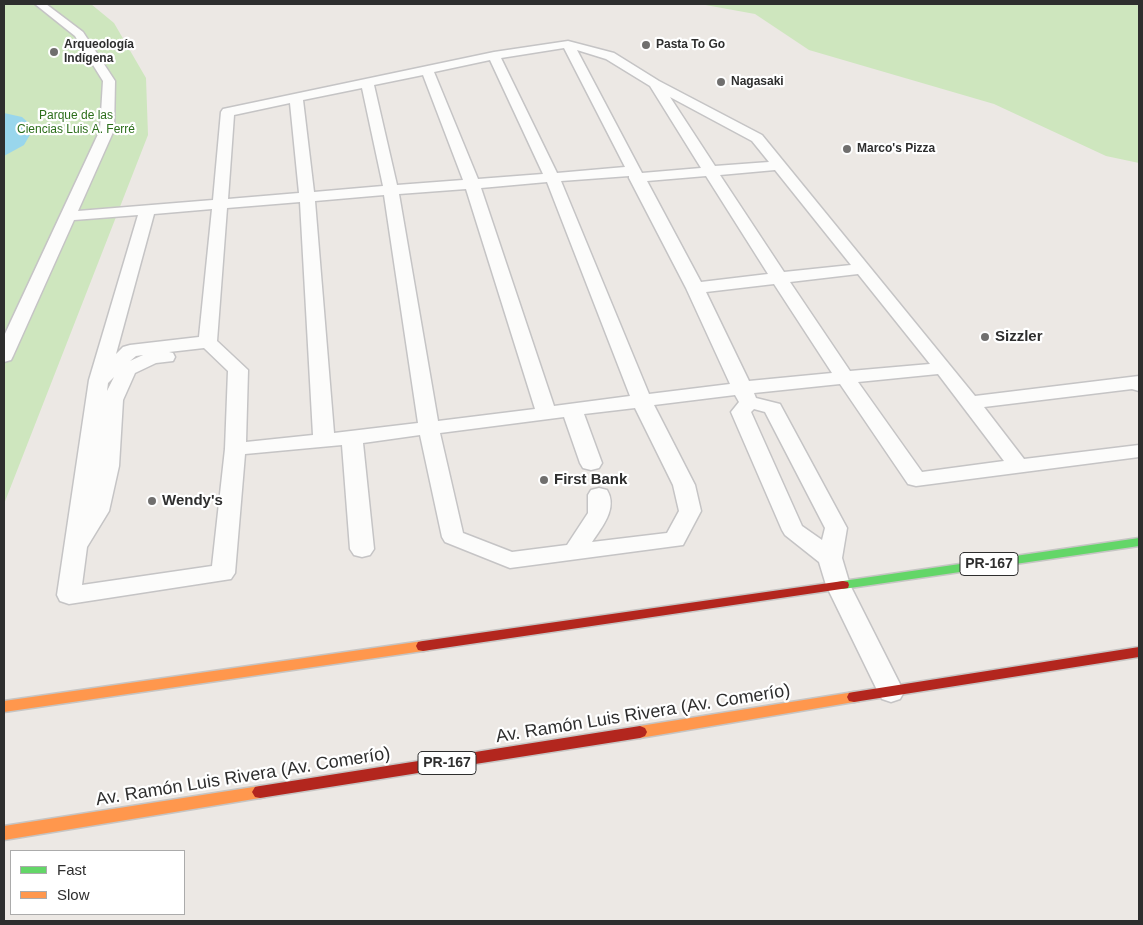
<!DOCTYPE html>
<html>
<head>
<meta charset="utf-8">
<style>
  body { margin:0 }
  #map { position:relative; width:1143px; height:925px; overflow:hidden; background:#ece8e4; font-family:Helvetica,sans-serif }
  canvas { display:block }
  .frame { position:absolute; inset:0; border:5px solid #2e2e2e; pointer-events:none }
  .legend { position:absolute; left:10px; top:850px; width:175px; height:65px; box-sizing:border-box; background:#fff; border:1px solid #ababab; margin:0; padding:6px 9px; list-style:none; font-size:15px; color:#2e2e2e }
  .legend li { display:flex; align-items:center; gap:10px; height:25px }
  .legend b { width:25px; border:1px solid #ababab }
</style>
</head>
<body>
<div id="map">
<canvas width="1143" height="925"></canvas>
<div class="frame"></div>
<ul class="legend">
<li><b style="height:6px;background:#63d668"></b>Fast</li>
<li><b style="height:6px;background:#ff974d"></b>Slow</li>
</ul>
</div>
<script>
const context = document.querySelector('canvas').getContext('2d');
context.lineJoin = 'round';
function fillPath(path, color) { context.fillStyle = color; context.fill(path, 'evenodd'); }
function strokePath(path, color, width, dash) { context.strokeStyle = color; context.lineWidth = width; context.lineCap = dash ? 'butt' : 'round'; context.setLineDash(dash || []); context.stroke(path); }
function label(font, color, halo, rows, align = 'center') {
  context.font = font + ' Helvetica,sans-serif'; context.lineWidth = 4.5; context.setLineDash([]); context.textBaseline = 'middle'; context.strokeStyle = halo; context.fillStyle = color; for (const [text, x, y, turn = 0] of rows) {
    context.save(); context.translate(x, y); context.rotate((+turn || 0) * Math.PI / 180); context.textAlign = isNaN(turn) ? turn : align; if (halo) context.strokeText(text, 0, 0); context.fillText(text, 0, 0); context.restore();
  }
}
const green = new Path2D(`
  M4,4H91L114,23L146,78L148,135L4,504Z
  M700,4H1139V163L1106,156L994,104L809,50L755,14Z`);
const water = new Path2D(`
  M4,113L22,117L34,128L24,145L4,156Z`);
const lane = new Path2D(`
  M35,4H46L83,32L115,81L114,130L78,211L213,200L221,112L223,109L494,52L568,41L614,53L659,81L762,135L975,396L1139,376V391L1132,389L984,407L1024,459L1139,445V457L916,486L908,484L840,384L754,393L756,398L780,404L847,528L842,558L850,585L904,692L900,699L891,702L882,699L878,692L826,585L819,562L785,535L782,530L731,412L739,402L735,395L654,405L695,485L701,511L683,545L510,568L445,542L442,537L420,435L363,443L374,549L370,555L362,557L354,555L350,549L342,445L245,454L235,573L231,579L69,604L60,601L57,595L89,380L138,215L74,220L13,356L11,360L4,362V336L100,130L103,81L75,36ZM564,48L625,167L557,173L501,58ZM577,50L606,59L650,86L701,168L642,173ZM490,60L543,174L478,179L434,72ZM423,75L463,180L397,185L374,85ZM362,88L383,186L314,192L303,100ZM670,97L752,141L769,162L715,166ZM290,103L299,193L228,199L234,115ZM775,170L851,265L784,272L720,175ZM629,176V178L686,288L730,384L649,394L561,181ZM706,176L768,274L701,282L647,181ZM547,182L630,396L554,406L481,188ZM466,189L535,409L438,421L399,194ZM384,195L418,423L334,433L315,201ZM300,202L313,435L246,442L248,370L217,341L227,208ZM212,209L199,337L130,345L123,347L116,354L154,214ZM858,274L930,364L850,371L790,282ZM774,284L832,373L749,381L706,292ZM204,348L228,371L225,449L212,566L82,585L87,547L109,511L119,466L123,400L135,373L156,363L173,361L175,357L173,353L169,352ZM143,355L130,361L136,356ZM938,374L1004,461L922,472L858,382ZM114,377L107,391L108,383ZM635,408L673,485L679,511L667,533L592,542C602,527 618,508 607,490L599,488L591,490L588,495V513L567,545L512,552L463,533L440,433L564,417L580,463L583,468L591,470L599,468L602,463L584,414ZM754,409L765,412L825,528L822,540L802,526L751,412Z`);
const fast = new Path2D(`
  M1139,538V546L843,589L838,588L837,585L838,582L843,581Z`);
const slow = new Path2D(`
  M423,641L428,642L430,646L428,650L423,651L4,712V701Z
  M854,692L859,693L861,697L859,701L854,702L640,738L635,736L633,732L635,728L640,726Z
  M260,786L265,787L268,792L265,797L260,798L4,840V826Z`);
const jam = new Path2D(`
  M843,581L848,582L849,585L848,588L423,651L418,650L416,646L418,642L423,641Z
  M1139,647V657L854,702L849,701L847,697L849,693L854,692Z
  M640,726L645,728L647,732L645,736L640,738L260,798L255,797L252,792L255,787L260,786Z`);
const markers = [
  [646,45,5,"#706f6e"],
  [54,52,5,"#706f6e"],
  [721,82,5,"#706f6e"],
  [847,149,5,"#706f6e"],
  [985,337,5,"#706f6e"],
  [544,480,5,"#706f6e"],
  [152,501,5,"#706f6e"]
];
const farPoinames = [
  ["Arqueología",64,45],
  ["Indígena",64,59],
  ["Pasta To Go",656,45],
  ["Nagasaki",731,82],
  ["Marco's Pizza",857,149]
];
const farParknames = [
  ["Parque de las",76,116],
  ["Ciencias Luis A. Ferré",76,130]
];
const shields = [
  [989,564,58],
  [447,763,58]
];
const shieldNames = [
  ["PR-167",989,564],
  ["PR-167",447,763]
];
const poiNames = [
  ["Sizzler",995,337],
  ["First Bank",554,480],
  ["Wendy's",162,501]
];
const nearStreetnames = [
  ["Av. Ramón Luis Rivera (Av. Comerío)",643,714,-9],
  ["Av. Ramón Luis Rivera (Av. Comerío)",243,777,-9]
];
fillPath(green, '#cee6be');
fillPath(water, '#99d6ec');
strokePath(lane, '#c5c4c5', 3);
strokePath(fast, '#c6c5c4', 3);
strokePath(slow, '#c6c5c4', 3);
strokePath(jam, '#c6c5c4', 3);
fillPath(lane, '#fcfcfb');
fillPath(fast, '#63d668');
fillPath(slow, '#ff974d');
fillPath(jam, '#b3261e');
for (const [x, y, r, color] of markers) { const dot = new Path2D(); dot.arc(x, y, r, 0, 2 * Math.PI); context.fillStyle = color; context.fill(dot); strokePath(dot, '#fff', 2); }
label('bold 12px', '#2e2e2e', '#fff', farPoinames, 'left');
label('12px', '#2c6e1b', '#fff', farParknames);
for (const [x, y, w] of shields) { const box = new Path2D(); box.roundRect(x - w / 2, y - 11.5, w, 23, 4); context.fillStyle = '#fff'; context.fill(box); strokePath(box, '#2e2e2e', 1); }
label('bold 14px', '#2e2e2e', null, shieldNames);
label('bold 15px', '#2e2e2e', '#fff', poiNames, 'left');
label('18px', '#2e2e2e', '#fff', nearStreetnames);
</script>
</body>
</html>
